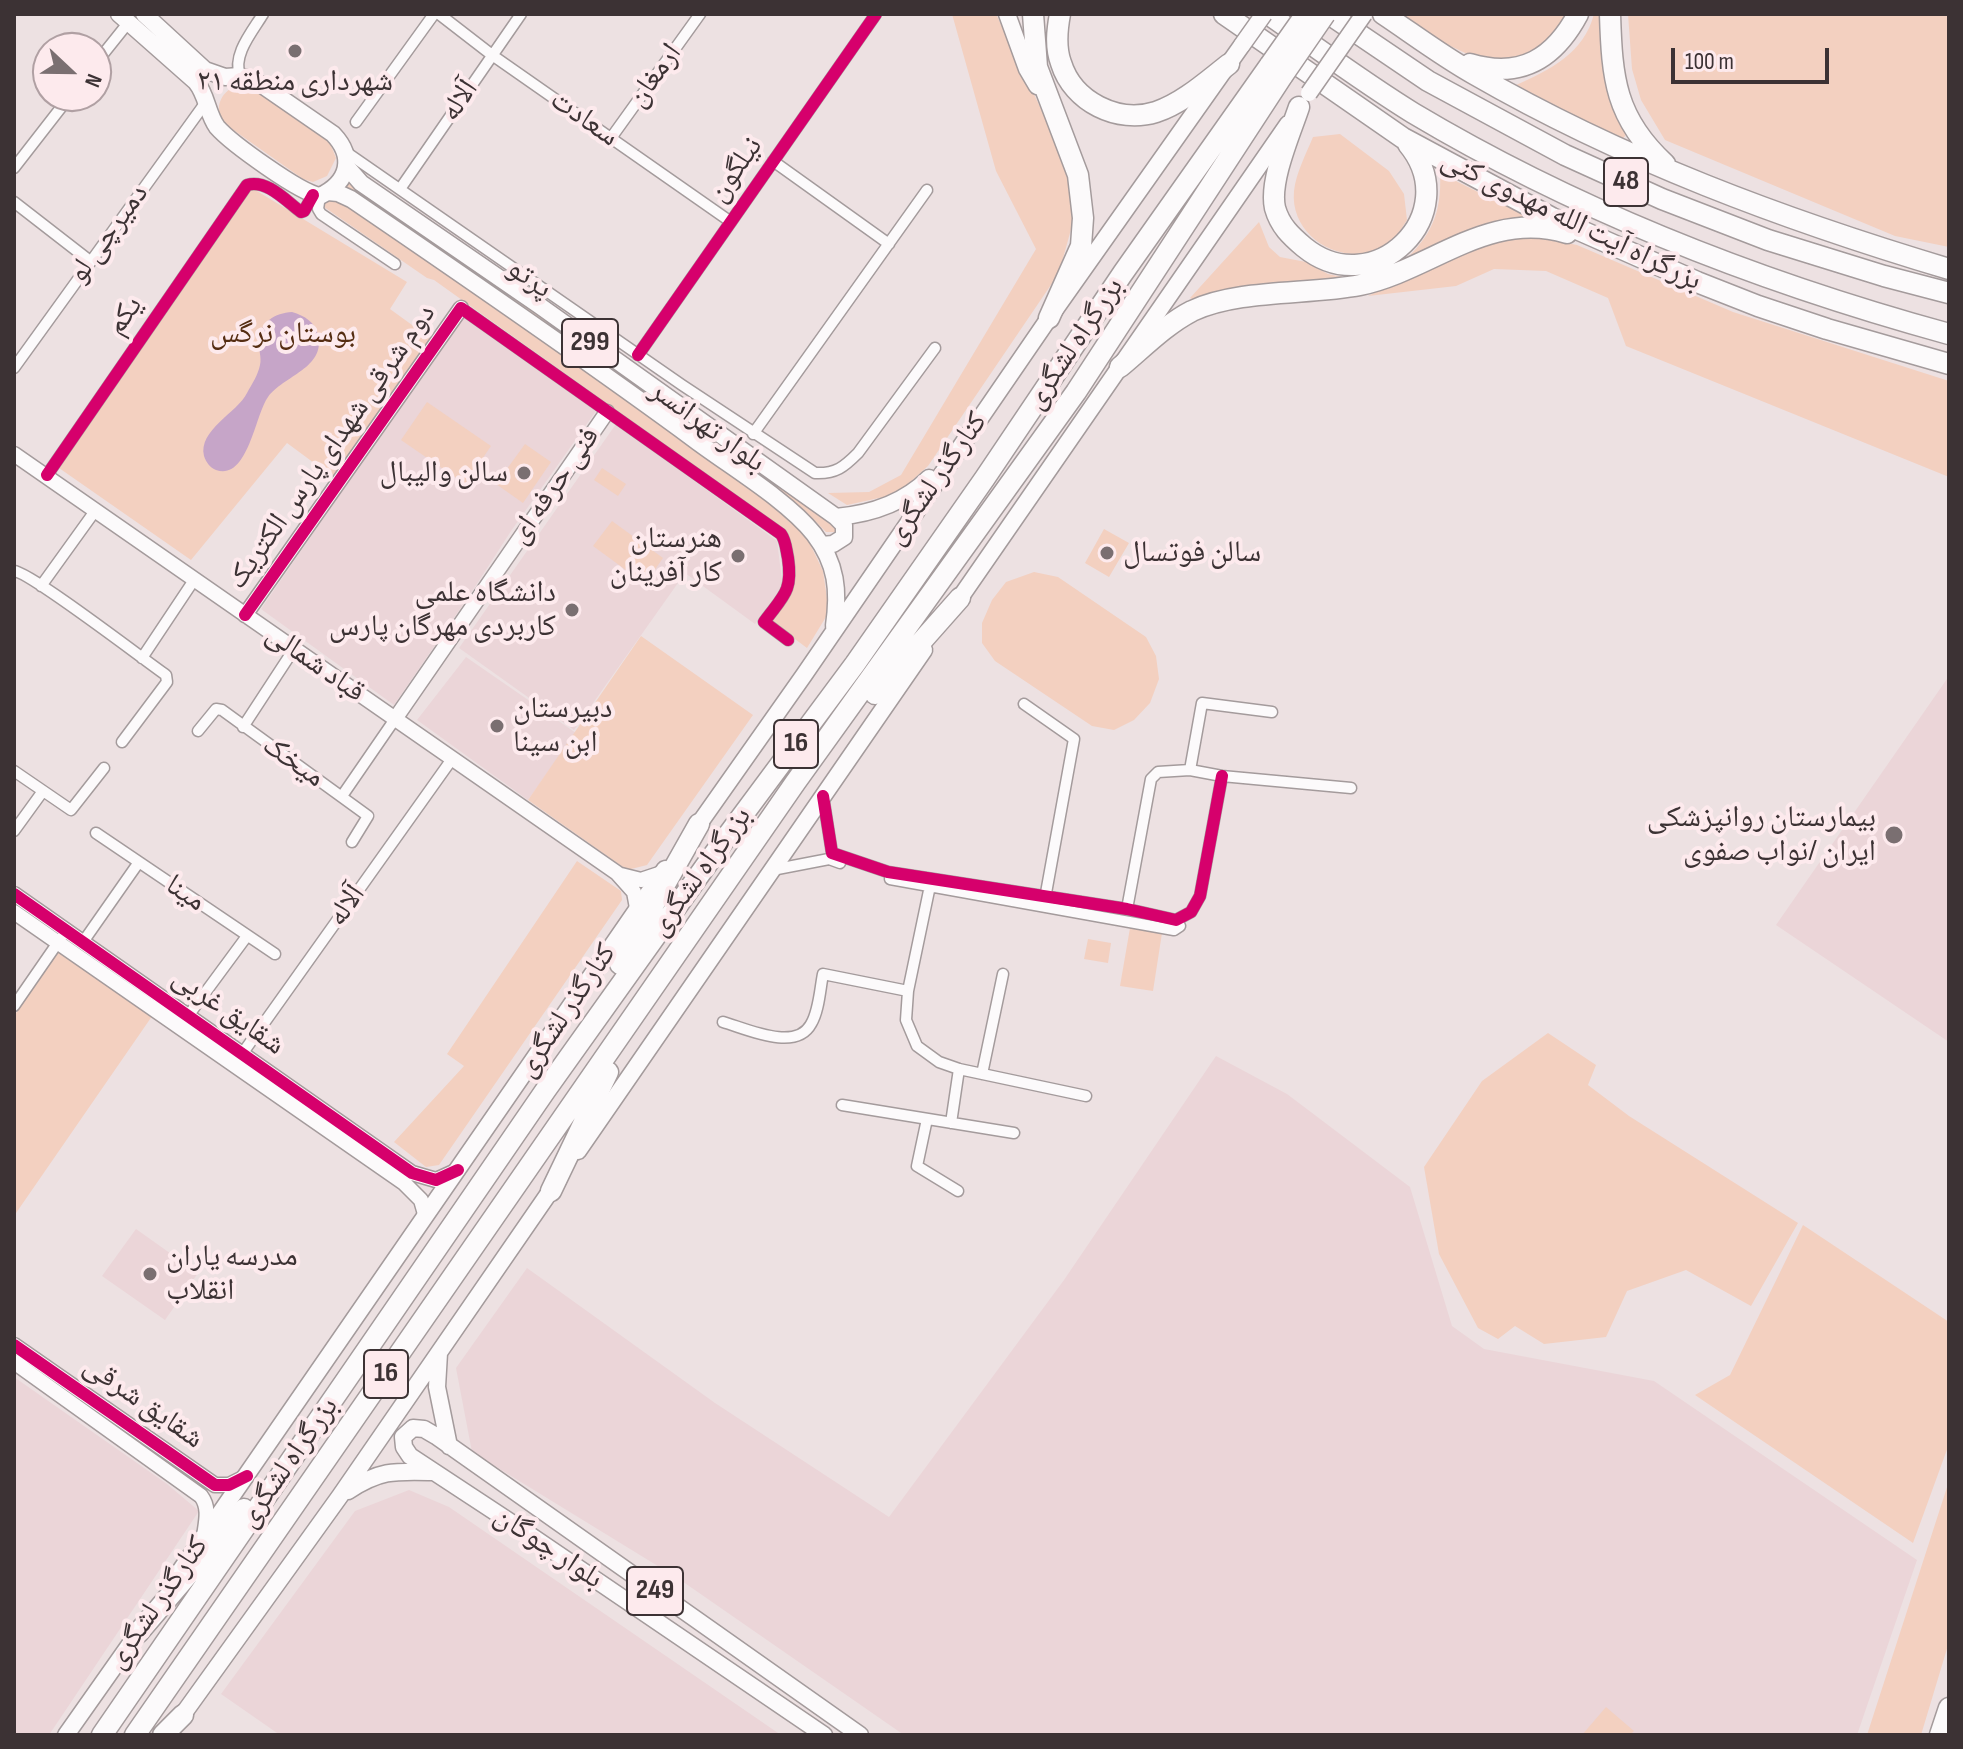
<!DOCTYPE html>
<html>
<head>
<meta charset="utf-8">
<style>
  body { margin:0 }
  #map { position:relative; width:1963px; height:1749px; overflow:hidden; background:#ede1e2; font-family:"Sofia Sans Condensed",sans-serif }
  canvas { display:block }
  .frame { position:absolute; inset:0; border:16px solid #3c3234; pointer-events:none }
  .north { position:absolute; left:32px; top:32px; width:80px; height:80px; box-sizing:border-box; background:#fdeaed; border:2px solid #b0a0a3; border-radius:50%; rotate:112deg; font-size:22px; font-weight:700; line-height:32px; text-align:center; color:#3c3234 }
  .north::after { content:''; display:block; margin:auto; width:28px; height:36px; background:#7a6f71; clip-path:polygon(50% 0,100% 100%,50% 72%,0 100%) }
  .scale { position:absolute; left:1671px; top:48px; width:158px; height:36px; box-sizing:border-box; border:4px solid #3c3234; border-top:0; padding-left:10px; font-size:24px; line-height:28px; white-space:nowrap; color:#3c3234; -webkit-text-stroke:6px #fdeaed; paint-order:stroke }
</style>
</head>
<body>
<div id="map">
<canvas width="1963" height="1749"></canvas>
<div class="frame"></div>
<div class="north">N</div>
<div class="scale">100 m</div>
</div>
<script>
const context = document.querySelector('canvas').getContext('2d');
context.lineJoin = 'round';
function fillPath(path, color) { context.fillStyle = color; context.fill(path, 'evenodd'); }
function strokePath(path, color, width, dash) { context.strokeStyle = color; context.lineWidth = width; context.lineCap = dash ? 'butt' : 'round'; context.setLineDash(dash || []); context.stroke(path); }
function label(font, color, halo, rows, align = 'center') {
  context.font = font + ' "Sofia Sans Condensed","Noto Naskh Arabic",sans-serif'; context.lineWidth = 8; context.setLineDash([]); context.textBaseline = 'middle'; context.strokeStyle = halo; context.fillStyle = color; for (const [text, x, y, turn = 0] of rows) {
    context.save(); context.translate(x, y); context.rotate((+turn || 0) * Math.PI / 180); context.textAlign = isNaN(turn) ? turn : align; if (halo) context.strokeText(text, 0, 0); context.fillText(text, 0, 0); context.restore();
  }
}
const built = new Path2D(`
  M463,316L467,317L596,411L511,531L471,593L394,705L261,609Z
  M616,424L777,541L783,588L755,624L685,573L574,730L459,648Z
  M466,657L576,733L528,800L417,720Z
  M1949,676V1042L1776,925Z
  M1216,1056L1287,1094L1410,1187L1452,1326L1484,1349L1654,1381L1917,1560L1857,1735H904L679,1579L472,1452L456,1368L527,1268L715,1403L889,1517L1064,1280Z
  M136,1229L198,1273L165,1320L102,1276Z
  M14,1377L167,1484L199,1511L49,1735H14Z
  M409,1490L449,1507L781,1735H280L221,1694L355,1511Z`);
const green = new Path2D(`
  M952,14H996L1069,168L1073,222L1059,273L928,466L897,494L847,505L828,493L869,492L901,475L1036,249L996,171Z
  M1401,14H1573L1534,57L1482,61L1423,33Z
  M1594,14H1605L1628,132L1622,140L1516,85C1550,70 1584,53 1594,14Z
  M1628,14H1949V247L1895,236L1665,140L1641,100L1632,69Z
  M239,84H247L330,143L336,158L327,176L313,182L303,179L222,122C214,105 222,91 239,84Z
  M1340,134L1389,171L1404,194L1407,220C1403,226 1398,235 1392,240C1355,274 1289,242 1294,191C1296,173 1306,154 1313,137Z
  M1440,173L1538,222L1402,263C1431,236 1442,214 1440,173Z
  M349,181L809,506L837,530L835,532H826L805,511L690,428L348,189L345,183Z
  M252,188L407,282L390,309L430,338L333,477L287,443L191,560L59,468Z
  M330,199L346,200L799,521L823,571L829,612L807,648L768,619L790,590L789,541L776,524L434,280L427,278L324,207L323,204Z
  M1259,222L1269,247L1280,257L1306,262L1328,274L1352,279L1198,302L1190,298Z
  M1508,239H1547L1577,245L1733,312L1949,381V477L1626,346L1608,298L1546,271L1494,269L1456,286L1368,296L1460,250Z
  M427,402L491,446L465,484L401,440Z
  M525,444L551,462L523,503L496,484Z
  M602,468L626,484L618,496L594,480Z
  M612,521L663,558L645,584L593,546Z
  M1104,529L1129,543L1109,577L1085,563Z
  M1034,572L1058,577L1146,637L1156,656L1159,679L1150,703L1134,720L1114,730L1092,726L995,661L982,643V623L992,600L1006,582Z
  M641,636L753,715L647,865L627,870L528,800Z
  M577,861L621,891L622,900L439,1165L426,1167L394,1142L464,1066L447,1054Z
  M1130,928L1162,933L1153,991L1120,986Z
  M1088,939L1111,943L1108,963L1084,959Z
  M65,942L157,1009L14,1216V1016Z
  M1548,1033L1596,1065L1588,1085L1629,1116L1798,1223L1751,1306L1686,1270L1627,1291L1606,1337L1544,1344L1515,1326L1498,1339L1478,1328L1439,1254L1424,1167L1482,1081Z
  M1803,1225L1949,1322V1444L1913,1543L1695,1395L1730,1375Z
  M1949,1481V1642L1921,1735H1867Z
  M1606,1707L1634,1731L1630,1735H1582Z`);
const water = new Path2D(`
  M292,312C305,316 315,322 318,335C326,368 283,376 268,397C255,415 248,481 216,470C210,468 206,462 204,456C198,430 237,413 247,393C252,384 258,375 260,365C262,357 258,349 259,341C260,322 275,313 292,312Z`);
const street = new Path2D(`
  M439,14L492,55L731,222
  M96,63L128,23
  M240,76C232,55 252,32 263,14
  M356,122L434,14
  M611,138L700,14
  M346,152L682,385L815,473C836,474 844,467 858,453L935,348
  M773,161L889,244
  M14,168L70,96
  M400,189L521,14
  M320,196L318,209L321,214L395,264
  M14,202L90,261
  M461,308L781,534C786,541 786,549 788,558C793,592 783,596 764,622L788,640
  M638,355L876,14
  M14,368L206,102
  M753,434L927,190
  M47,475L247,185C267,179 286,201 301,212L304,211L313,195
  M14,571C30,572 143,659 166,675L167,682L122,742
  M41,586L95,511
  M142,658L194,580
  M1024,704L1074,739L1044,904
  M243,727L294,649
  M198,731L216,709L222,710L368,816L352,842
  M1190,770L1202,703L1272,712
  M14,771L71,810L104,768
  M342,796L395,719
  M823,796L832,853L888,872L1127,909L1176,920L1191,912L1200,896L1222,776
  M14,831L43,791
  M96,833L275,954
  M772,870L829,859L840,863
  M890,879L1174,930L1180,926L1176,920
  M931,881L908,991L906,1020L917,1046L939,1062L959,1069L1086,1096
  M1127,909L1151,779L1158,772L1190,770L1222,776L1351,788
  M83,942L139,862
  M14,1006L61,938
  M188,1016L247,936
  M723,1022C747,1029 796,1052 811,1024C819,1011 820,989 823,974L908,991
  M242,1054L452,759
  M982,1074L1003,974
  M842,1105L1014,1133
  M927,1119L917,1166L958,1191
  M951,1123L959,1069`);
const secondary = new Path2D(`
  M14,454L617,873L634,892L637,908
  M245,615L461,308
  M395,719L607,412
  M621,875L641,880L662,873
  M14,894L412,1173L436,1180L458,1170
  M14,912L404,1183L421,1200L425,1214
  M14,1345L215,1485H229L247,1476
  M14,1362L201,1496C210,1508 206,1522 204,1536`);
const primary = new Path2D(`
  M119,14L196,82C207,95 207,113 217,127C231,143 300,193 320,196C349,182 355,157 333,134L262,85L240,76L225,77L205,70L144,14
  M1007,14L1027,69L1037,86
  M347,167L361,183L540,306L836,517C871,514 903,504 929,478
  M328,192L338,193L351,199C467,278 582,357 695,440C731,467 787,500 814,534C837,564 839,591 834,626
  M822,545L833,544L844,537V525L836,517
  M953,608L1288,124
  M694,831L804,675L1049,318L1242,45
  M578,1151L924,650
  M439,1353L437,1387L449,1446
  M348,1491C380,1470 394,1471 432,1472
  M178,1574L665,869
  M176,1724L340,1496L558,1180
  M66,1735L145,1623
  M824,1735L521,1529L410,1456L404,1447L403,1437L413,1428L424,1429L436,1436L860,1735`);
const highway = new Path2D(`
  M1033,14L1037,67L1078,175L1083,218L1081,246L1049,318
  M1060,14C1057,30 1055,47 1061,63C1073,102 1118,124 1156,112C1183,103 1207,81 1229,64
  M1224,14L1403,138L1552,218L1697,282L1758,306L1827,329L1949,364
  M1268,14C1316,47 1364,83 1413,113C1579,212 1763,283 1949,334
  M1329,14L1428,81L1565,155L1662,199L1768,240L1884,276L1949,293
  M1383,14C1413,34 1442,56 1474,74C1623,160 1785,220 1949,269
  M1610,14C1612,78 1615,118 1665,164
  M1470,64C1521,79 1554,59 1578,14
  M1299,107C1290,134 1269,181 1275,208C1280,226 1291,236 1304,247C1374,304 1466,214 1408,144
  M1120,367C1143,348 1165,325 1192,311C1238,289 1309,295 1360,285C1431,270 1489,209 1567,233
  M875,694L960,598
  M620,964L699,824
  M551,1191L608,1072
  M138,1633L244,1509
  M102,1735L545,1091L722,843L855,664L985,478L1123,273L1270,65
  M135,1735L795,783L1076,392L1283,75
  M163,1735L183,1715
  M1940,1735L1949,1708`);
const primaryBridge = new Path2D(`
  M1242,45L1264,14
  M1309,93L1364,14`);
const highwayBridge = new Path2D(`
  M1270,65L1306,14
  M1283,75L1325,14`);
const cycleway = new Path2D(`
  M638,355L876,14
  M47,475L247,185C267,179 286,201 301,212L304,211L313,195
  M245,615L461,308L781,534C786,541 786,549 788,558C793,592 783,596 764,622L788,640
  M823,796L832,853L888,872L1127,909L1176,920L1191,912L1200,896L1222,776
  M14,894L412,1173L436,1180L458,1170
  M14,1345L215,1485H229L247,1476`);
const markers = [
  [295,51,8,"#7a6f71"],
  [524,473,8,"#7a6f71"],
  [1107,553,8,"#7a6f71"],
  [738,556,8,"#7a6f71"],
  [572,610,8,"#7a6f71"],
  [497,726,8,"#7a6f71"],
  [1894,835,10,"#7a6f71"],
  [150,1274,8,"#7a6f71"]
];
const shields = [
  [1626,182,44],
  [590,343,56],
  [796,744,44],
  [386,1374,44],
  [655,1591,56]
];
const shieldNames = [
  ["48",1626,182],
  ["299",590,343],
  ["16",796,744],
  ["16",386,1374],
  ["249",655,1591]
];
const streetNames = [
  ["ارمغان",655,76,-54],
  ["آلاله",460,101,-56],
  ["سعادت",584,119,35],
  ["نیلگون",736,170,-55],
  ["بزرگراه آیت الله مهدوی کنی",1571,221,26],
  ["دمیرچی لو",109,234,-54],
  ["پرتو",529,279,35],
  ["یکم",125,316,-55],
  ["بزرگراه لشگری",1075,344,-56],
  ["بلوار تهرانسر",707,427,36],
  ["دوم شرقی شهدای پارس الکتریک",332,447,-55],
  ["کنارگذر لشگری",937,479,-55],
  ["فنی حرفه ای",555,486,-55],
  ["قباد شمالی",315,664,35],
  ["میخک",293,762,35],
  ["بزرگراه لشگری",701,872,-54],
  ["مینا",185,894,34],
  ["آلاله",347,906,-55],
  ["کنارگذر لشگری",567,1011,-56],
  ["شقایق غربی",228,1012,35],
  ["شقایق شرقی",143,1403,35],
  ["بزرگراه لشگری",289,1463,-55],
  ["بلوار چوگان",548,1548,34],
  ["کنارگذر لشگری",158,1603,-55]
];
const poiNames = [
  ["شهرداری منطقه ۲۱",295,82,"center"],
  ["سالن والیبال",508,473],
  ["هنرستان",722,539],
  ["کار آفرینان",722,573],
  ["سالن فوتسال",1123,553,"left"],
  ["دانشگاه علمی",556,593],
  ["کاربردی مهرگان پارس",556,627],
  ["دبیرستان",513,709,"left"],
  ["ابن سینا",513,743,"left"],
  ["بیمارستان روانپزشکی",1876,818],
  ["ایران /نواب صفوی",1876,852],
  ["مدرسه یاران",166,1257,"left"],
  ["انقلاب",166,1291,"left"]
];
const parkNames = [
  ["بوستان نرگس",283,334]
];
fillPath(built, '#ebd5d8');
fillPath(green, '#f3d0c0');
fillPath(water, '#c6a5c8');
strokePath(street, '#a49b9c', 13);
strokePath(secondary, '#a49b9c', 17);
strokePath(primary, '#a49b9c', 19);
strokePath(highway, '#a49b9c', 23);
strokePath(street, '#fcfafb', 10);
strokePath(secondary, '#fcfafb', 14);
strokePath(primary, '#fcfafb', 16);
strokePath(highway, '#fcfafb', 20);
strokePath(primaryBridge, '#a49b9c', 19, []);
strokePath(highwayBridge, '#a49b9c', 23, []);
strokePath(primaryBridge, '#fcfafb', 16);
strokePath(highwayBridge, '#fcfafb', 20);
strokePath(cycleway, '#d6006c', 12);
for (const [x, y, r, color] of markers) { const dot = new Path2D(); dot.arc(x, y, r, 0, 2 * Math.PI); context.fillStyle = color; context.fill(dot); strokePath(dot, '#fdeaed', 3); }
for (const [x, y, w] of shields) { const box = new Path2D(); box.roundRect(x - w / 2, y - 24, w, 48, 6); context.fillStyle = '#fdeaed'; context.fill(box); strokePath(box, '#3c3234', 2); }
label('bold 28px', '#3c3234', null, shieldNames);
label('30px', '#3c3234', '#fdeaed', streetNames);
label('30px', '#3c3234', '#fdeaed', poiNames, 'right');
label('30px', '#552d12', '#fdeaed', parkNames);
</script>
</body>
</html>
